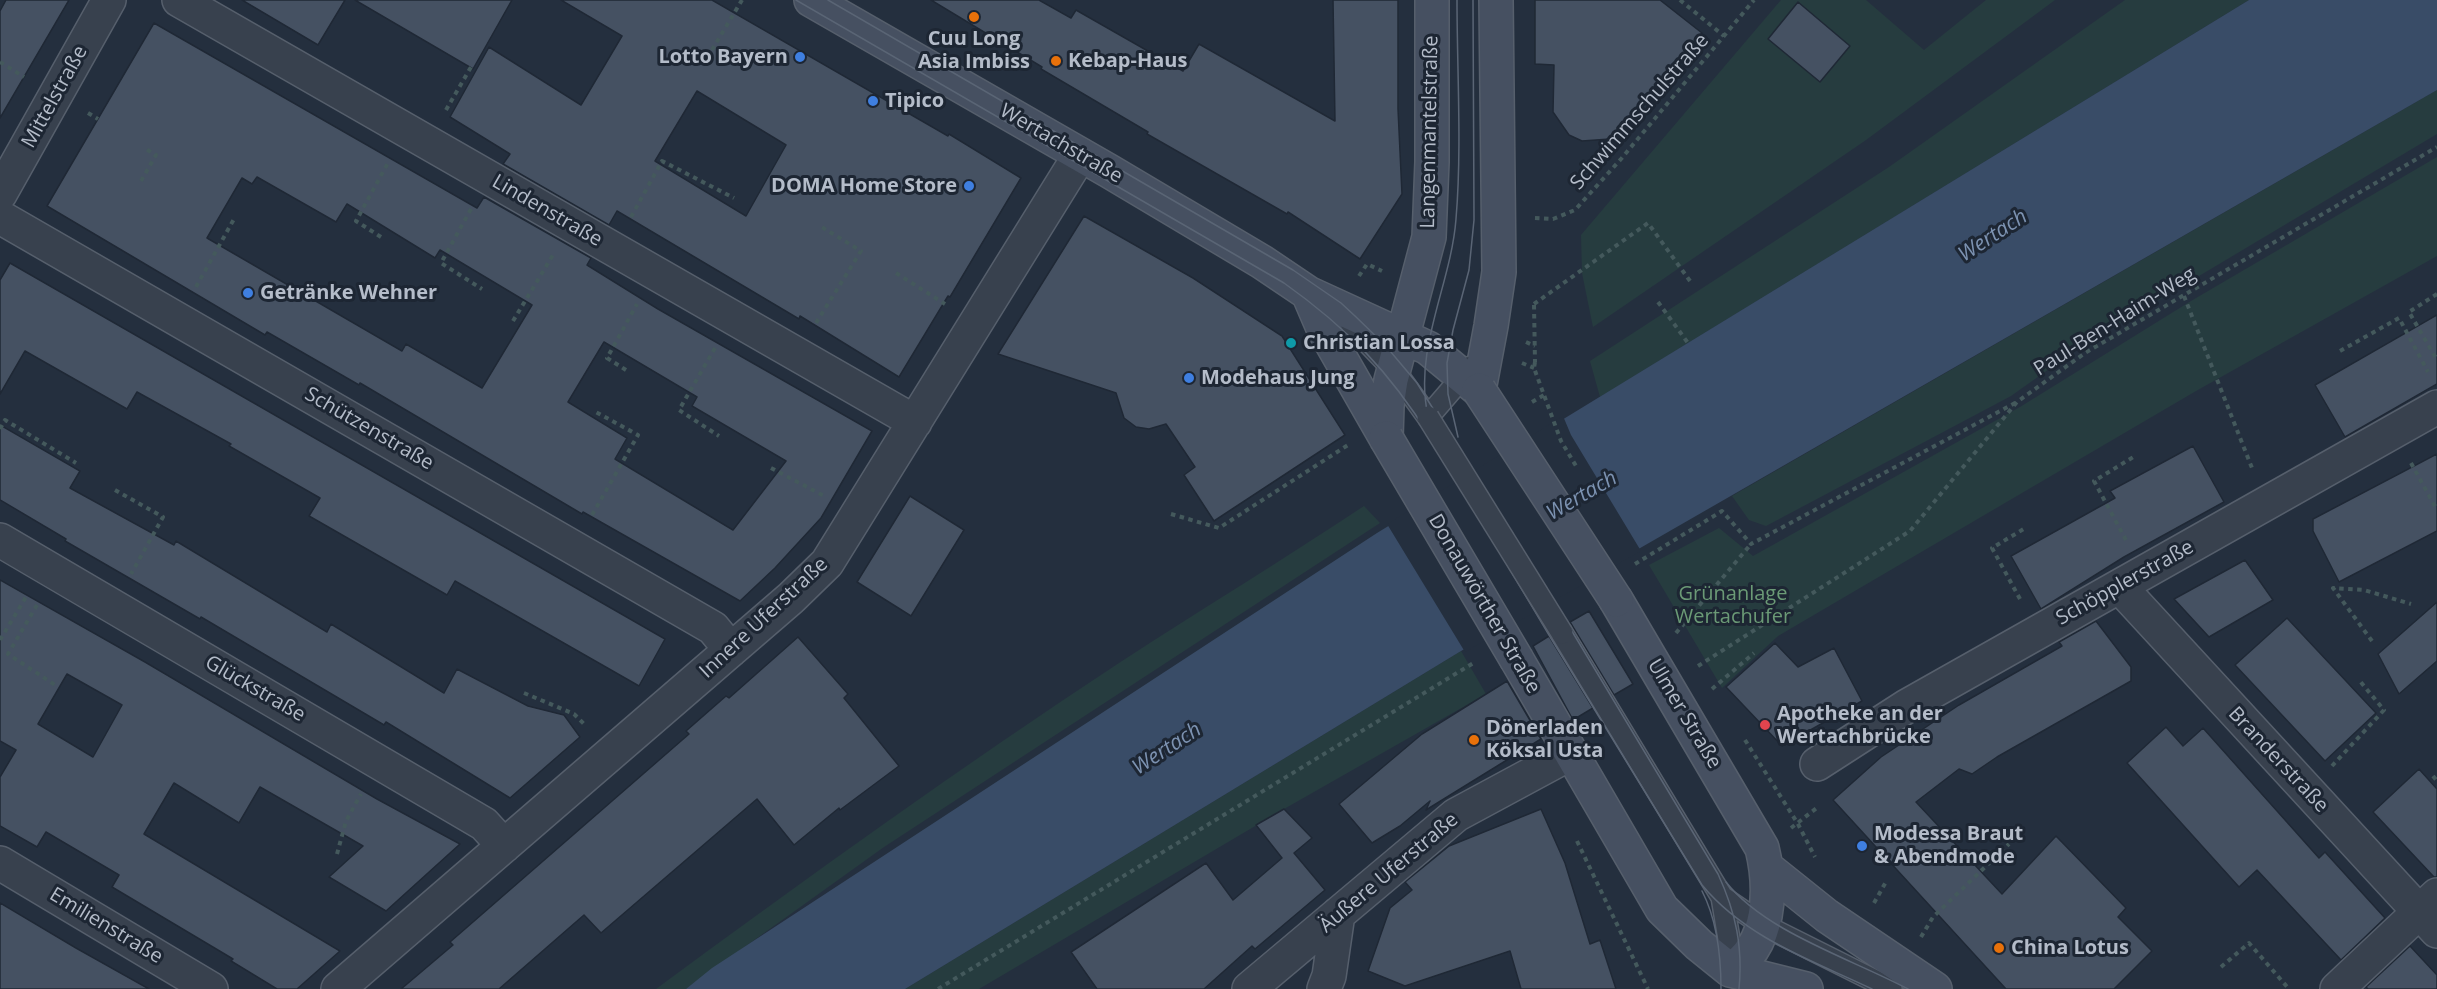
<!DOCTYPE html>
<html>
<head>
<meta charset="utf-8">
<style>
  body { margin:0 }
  canvas { display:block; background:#242f3e }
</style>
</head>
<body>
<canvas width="2437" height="989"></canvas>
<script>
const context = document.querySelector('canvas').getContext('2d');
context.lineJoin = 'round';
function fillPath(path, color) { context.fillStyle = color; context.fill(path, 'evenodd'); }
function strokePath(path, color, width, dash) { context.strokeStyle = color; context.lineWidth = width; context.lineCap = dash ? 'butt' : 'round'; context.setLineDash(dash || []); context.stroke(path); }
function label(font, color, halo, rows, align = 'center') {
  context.font = font + ' "Open Sans",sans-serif'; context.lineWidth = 6; context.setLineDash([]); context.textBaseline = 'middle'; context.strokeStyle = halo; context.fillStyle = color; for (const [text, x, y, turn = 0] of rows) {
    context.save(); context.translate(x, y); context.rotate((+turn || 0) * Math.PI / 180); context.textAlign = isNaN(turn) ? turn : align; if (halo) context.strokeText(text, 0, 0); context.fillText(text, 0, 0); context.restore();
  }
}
const green = new Path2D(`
  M1781,0H1866L1924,50L1986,0H2055L1866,140L1593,327L1582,273L1581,235Z
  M2125,0H2249L1600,397L1590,361L1889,167Z
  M2437,90V134L2080,347L2011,396L1766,526L1749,520L1732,496Z
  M2437,157V256L2196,391L1778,636L1722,688L1649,565L1719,528L1753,556L2020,407L2191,301Z
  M1364,506L1380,523L884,847L686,989H656C808,877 961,767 1119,663C1200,610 1283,560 1364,506Z
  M1461,651L1486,694L1284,809L979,989H905Z`);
const water = new Path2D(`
  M2249,0H2437V90L1461,651L905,989H686L712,968L1377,533Z`);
const pier = new Path2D(`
  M1563,416L1571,435L1641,551L1465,652L1387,524Z`);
const building = new Path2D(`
  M6,0H69L0,118V11Z
  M242,0H345L318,45Z
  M355,0H512L473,69Z
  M561,0H712L948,136L949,134L1021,178L950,297L948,296L899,377L800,316L799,319L617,211L609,225L503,164L510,154L450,117L489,47L581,105L622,36ZM697,91L786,145L746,216L655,161Z
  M931,0H1039L1071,18L1076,10L1183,71L1199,44L1335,121L1333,0H1398V109L1402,194L1360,259L1288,212L1287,214L1147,134L1148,132L1041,69L1042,67Z
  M1535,0H1660L1702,33L1619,133L1610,139L1582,141L1569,135L1553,112L1554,65L1535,64Z
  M1798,2L1850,46L1820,82L1768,39Z
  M154,23L477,208L484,197L591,258L587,265L658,309L872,431L821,518L775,568L740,601L583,512L582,514L360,383L359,385L267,332L265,335L47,206ZM257,177L336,222L347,204L435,258L440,250L532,305L482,388L406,344L402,351L207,238L242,178L252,184ZM604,342L697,397L692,406L786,461L733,530L615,459L627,438L568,402Z
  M1084,216L1193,278L1282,336L1345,435L1214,521L1184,475L1195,467L1166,424L1149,429L1136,427L1124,418L1116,393L998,354Z
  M10,263L665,639L639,686L455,581L447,595L309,516L320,498L229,446L231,444L137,392L127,409L25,351L0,394V280Z
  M2437,315V384L2345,437L2315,385Z
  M0,425L80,471L70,488L174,545L176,541L327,632L331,624L444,693L457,669L528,706L564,715L580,737L510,798L386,722L384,725L201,617L200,619L65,541L66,539L0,500Z
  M2193,446L2224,502L2124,557L2041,609L2011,556L2115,498L2110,491Z
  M2437,454V531L2339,582L2313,531V519Z
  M910,496L964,530L911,616L857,582Z
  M2245,560L2273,600L2209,637L2174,599Z
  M0,580L145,662L377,799L460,844L386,911L329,877L363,846L260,787L239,823L174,783L144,834L340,951L297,989H277L231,961L233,959L112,887L119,875L46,832L37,847L0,826V777L16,750L0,741ZM67,674L122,705L93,757L38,724Z
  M2437,602V661L2399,694L2378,654Z
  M1589,611L1633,684L1614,695L1570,622Z
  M2287,618L2376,713L2325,761L2235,665Z
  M2096,621L2131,667V681L1997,757L1972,774L1959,769L1916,802L2002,894L2056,836L2126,908L2118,917L2152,951L2114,989H2006L1833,800L1881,757L1959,705L2062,646L2059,642Z
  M1549,636L1593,708L1573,720L1533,646Z
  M798,637L848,694L844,698L899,766L840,810L839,808L794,845L757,799L601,933L584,915L499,989H401L453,945L450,942L689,734L686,731L726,696L729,698Z
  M1775,643L1798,667L1834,648L1862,701L1782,746L1726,687Z
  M1507,681L1541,739L1426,810L1430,801L1400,826L1372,843L1339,804L1422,734Z
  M2166,727L2183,746L2203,728L2319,858L2325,852L2385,918L2341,960L2257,870L2239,887L2127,763Z
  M2419,769L2437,789V877H2434L2373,812Z
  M1284,809L1312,838L1294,853L1325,890L1255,949L1252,946L1204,989H1097L1071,952L1206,863L1233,900L1282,858L1256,825Z
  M1541,809L1565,863L1590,944L1600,940L1616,989H1521L1510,951L1405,986L1368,971L1390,908L1412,890L1405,882L1449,846Z
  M0,903L76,948L149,989H0Z
  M2410,946L2437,975V989H2368L2366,987Z`);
const path = new Path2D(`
  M1680,0L1724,36
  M712,50L742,0
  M0,62L24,77
  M446,110L471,67
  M88,113L98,119
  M141,181L156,155L146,149
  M471,209L441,263L482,289
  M631,217L662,161L734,198
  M1535,218L1553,219L1575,210L1621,159L1754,0
  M381,237L356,221L389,161
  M896,273L945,304
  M1359,276L1367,264L1382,271
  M196,287L234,219
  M2437,294L2409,312L2437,360
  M2184,296L2252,468
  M1658,302L1688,343
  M1534,304L1648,223L1690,281
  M1534,305L1535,362
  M513,321L553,255
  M816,323L861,251L820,226
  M1526,342L1535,346
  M715,348L679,410L719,436
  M2340,351L2399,318L2428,372
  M1522,363L1534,368
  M626,370L607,358L637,304
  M1532,402L1544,395
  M0,429L5,420L76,463
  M2411,463L2437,510
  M771,468L826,497
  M115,490L163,517L131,574
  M1171,514L1219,528L1348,445
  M592,515L638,435L594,411
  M2126,540L2094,481L2135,456
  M1635,564L1722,511L1751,544L2017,402
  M2020,599L1992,548L2027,527
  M37,605L8,654L55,685
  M1676,633L1751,544
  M0,640L26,597
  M2372,641L2333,588L2364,590L2411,604
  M1698,666L1910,531L2017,402L2085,353L2437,147
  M1712,689L1754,653
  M524,693L574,714L586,726
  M1745,740L1798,824L1815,857
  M2332,766L2384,710L2359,680
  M2433,776L2437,781
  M1791,828L1818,807
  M1577,841L1648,989
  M337,854L346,821L361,794
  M1874,903L1887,880
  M1921,937L1933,917L2009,844
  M2221,967L2249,943L2289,989
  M938,989L1475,662`);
const lane = new Path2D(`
  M1343,317L1394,370L1428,417L1471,367
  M1562,633L1722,897L1730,945V970
  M1722,897L1763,925L1891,989`);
const street = new Path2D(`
  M179,0L915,422
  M0,194L109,0
  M0,217L713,628L731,650
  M0,540L484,824L504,846
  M2120,587L2437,931
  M1817,764L1907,706L2437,407
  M0,863L211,989
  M338,989L791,598L827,563L1080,155
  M1249,989L1456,815L1571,753
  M1324,989L1329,976L1338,914
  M2337,989L2437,895`);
const secondary = new Path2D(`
  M811,0L1109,171L1262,262L1308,293L1428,348L1479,390
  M1308,293L1323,328L1386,438
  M1479,390L1491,326L1499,272L1496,0
  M1386,438L1387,406L1391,380L1429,237L1432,162V0
  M1616,600L1762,848C1772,889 1771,946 1730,970
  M1517,660L1662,909L1699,945L1730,970L1806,989
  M1767,868L1827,916L1935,989`);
const tram = new Path2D(`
  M796,0L1284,283C1346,327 1390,372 1430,437
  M828,0L1293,270L1341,303L1355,316L1385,345L1417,383L1570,628L1718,874C1736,913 1743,947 1739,989
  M1457,0C1457,73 1462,147 1456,219C1451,285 1413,349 1428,416C1432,434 1441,451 1449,467L1552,640L1702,885C1746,938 1811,960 1872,989
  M1458,437L1448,394L1447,363L1453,330L1469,270L1474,220L1473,0
  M1726,882C1765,932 1852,959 1908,989
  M1702,891C1717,920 1721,956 1721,989`);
const pathBridge = new Path2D(`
  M1535,362L1534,368L1561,441L1576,466`);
const laneBridge = new Path2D(`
  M1428,417L1562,633`);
const secondaryBridge = new Path2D(`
  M1479,390L1616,600
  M1386,438L1517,660`);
const markers = [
  [974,17,6,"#e8710a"],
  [800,57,6,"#3f7fe0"],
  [1056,61,6,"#e8710a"],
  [873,101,6,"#3f7fe0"],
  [969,186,6,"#3f7fe0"],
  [248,293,6,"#3f7fe0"],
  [1291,343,6,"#0f9aa8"],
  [1189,378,6,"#3f7fe0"],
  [1765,725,6,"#e0444e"],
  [1474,740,6,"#e8710a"],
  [1862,846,6,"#3f7fe0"],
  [1999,948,6,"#e8710a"]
];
const poiNames = [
  ["Cuu Long",974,39,"center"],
  ["Asia Imbiss",974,62,"center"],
  ["Lotto Bayern",788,57,"right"],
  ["Kebap-Haus",1068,61],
  ["Tipico",885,101],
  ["DOMA Home Store",957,186,"right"],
  ["Getränke Wehner",260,293],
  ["Christian Lossa",1303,343],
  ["Modehaus Jung",1201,378],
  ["Apotheke an der",1777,714],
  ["Wertachbrücke",1777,737],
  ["Dönerladen",1486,728],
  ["Köksal Usta",1486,751],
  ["Modessa Braut",1874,834],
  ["& Abendmode",1874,857],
  ["China Lotus",2011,948]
];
const streetNames = [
  ["Mittelstraße",55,97,-61],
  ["Schwimmschulstraße",1640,112,-49],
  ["Langenmantelstraße",1430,132,-89],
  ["Wertachstraße",1061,144,30],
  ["Lindenstraße",547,211,30],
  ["Paul-Ben-Haim-Weg",2115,322,-32],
  ["Schützenstraße",369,429,30],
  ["Schöpplerstraße",2125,583,-29],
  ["Donauwörther Straße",1484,604,60],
  ["Innere Uferstraße",764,618,-43],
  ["Glückstraße",255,689,30],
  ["Ulmer Straße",1684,714,59],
  ["Branderstraße",2278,760,47],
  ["Äußere Uferstraße",1389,873,-40],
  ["Emilienstraße",106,926,31]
];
const parkNames = [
  ["Grünanlage",1733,594],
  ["Wertachufer",1733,617]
];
const waterNames = [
  ["Wertach",1993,236,-33],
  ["Wertach",1582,496,-30],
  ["Wertach",1167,749,-33]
];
fillPath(green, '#263c3f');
fillPath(water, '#394c67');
fillPath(pier, '#242f3e');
fillPath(building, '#455162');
strokePath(building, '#1f2835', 1.5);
strokePath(lane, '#565f6c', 24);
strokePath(street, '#565f6c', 36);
strokePath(secondary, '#565f6c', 36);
strokePath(path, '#44595c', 4, [4.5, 4.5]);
strokePath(lane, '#38414e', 21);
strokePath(street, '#38414e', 33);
strokePath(secondary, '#465061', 33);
strokePath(tram, '#5a6575', 1.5);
strokePath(laneBridge, '#565f6c', 24, []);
strokePath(secondaryBridge, '#565f6c', 36, []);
strokePath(pathBridge, '#44595c', 4, [4.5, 4.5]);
strokePath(laneBridge, '#38414e', 21);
strokePath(secondaryBridge, '#465061', 33);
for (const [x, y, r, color] of markers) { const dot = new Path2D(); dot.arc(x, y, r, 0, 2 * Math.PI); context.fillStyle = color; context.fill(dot); strokePath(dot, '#1d2633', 2); }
label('bold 20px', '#b4bcc9', '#1d2633', poiNames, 'left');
label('20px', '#b4bcc9', '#1d2633', streetNames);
label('20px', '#6b9a76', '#1d2633', parkNames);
label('italic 21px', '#7c92b1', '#1d2633', waterNames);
</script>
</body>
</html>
